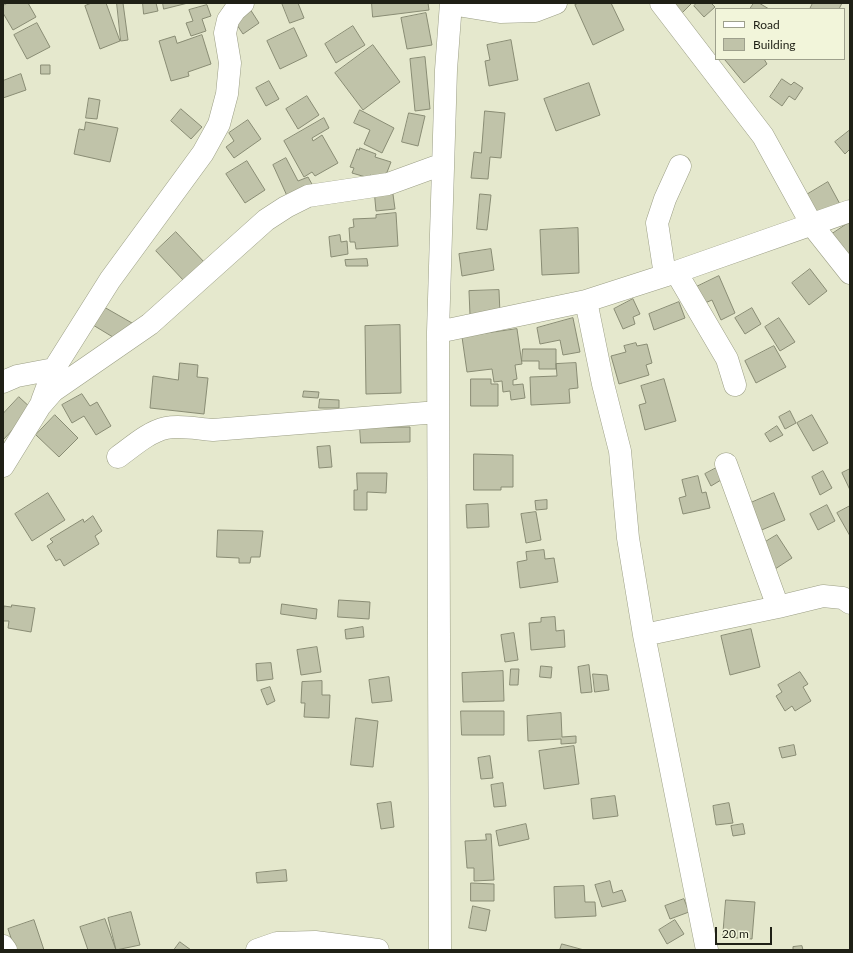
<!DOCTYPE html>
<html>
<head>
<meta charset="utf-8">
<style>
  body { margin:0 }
  #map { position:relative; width:853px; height:953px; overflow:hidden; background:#e5e8cd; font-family:Lato,sans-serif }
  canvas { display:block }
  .frame { position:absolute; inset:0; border:4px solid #1f2016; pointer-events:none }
  .legend { position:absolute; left:715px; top:8px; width:130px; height:52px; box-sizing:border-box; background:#f2f5da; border:1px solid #9ea08c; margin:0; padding:5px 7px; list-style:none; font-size:12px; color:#1f2016 }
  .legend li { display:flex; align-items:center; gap:8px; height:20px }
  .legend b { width:20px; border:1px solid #9ea08c }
  .scale { position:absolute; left:715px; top:927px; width:57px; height:18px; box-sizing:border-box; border:2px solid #1f2016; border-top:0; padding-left:5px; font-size:12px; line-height:14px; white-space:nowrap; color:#1f2016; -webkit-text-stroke:3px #f2f5da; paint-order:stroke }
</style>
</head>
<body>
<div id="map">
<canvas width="853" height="953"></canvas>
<div class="frame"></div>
<ul class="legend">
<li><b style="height:5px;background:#fff"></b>Road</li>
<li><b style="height:11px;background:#c0c3a9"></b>Building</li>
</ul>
<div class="scale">20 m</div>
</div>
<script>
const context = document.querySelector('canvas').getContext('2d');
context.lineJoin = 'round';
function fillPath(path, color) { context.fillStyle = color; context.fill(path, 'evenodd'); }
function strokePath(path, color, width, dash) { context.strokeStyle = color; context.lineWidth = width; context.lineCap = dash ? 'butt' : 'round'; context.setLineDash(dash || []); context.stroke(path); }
const building = new Path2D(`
  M8,3H28L36,17L13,30L3,13V6Z
  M92,3H106L120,41L100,49L85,6Z
  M117,3H123L128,40L121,41Z
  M143,3H156L158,11L144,14Z
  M163,3H188L164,9Z
  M282,3H298L304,18L290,23Z
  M372,3H428L429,10L373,17Z
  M579,3H611L624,30L593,45L575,5Z
  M664,3H692L678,17Z
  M697,3H711L715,7L704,17L694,6Z
  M754,3H759L769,9H750Z
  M813,3H842L839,9H810Z
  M207,5L211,16L202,19L206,31L191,36L186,23L193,21L189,10Z
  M250,9L259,23L243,34L233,19Z
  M426,13L432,45L407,49L401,18Z
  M37,23L50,47L27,59L14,35Z
  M353,26L365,45L336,63L325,44Z
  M294,28L307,56L280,69L267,41Z
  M202,35L211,64L188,72L189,76L171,81L159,41L175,36L177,43Z
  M511,40L518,80L489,86L485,61L490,60L487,45Z
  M373,45L400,82L363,110L335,73Z
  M425,57L430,109L415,111L410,59Z
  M727,59H764L767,64L744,83L725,60Z
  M41,65H50V74H41Z
  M21,74L26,90L3,98V81Z
  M782,79L791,85L794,82L803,88L795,100L789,96L782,106L770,97Z
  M269,81L279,99L266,106L256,88Z
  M589,83L600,115L556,131L544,99Z
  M307,96L319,115L298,129L286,109Z
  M89,98L100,100L97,119L86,118Z
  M181,109L202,127L191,139L171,121Z
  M360,110L394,128L382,153L364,144L370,130L354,123Z
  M485,111L505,113L501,158L490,157L488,179L471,178L474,152L481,153Z
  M409,113L425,116L418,146L402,142Z
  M324,118L329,128L312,138L313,141L322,135L338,163L315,176L312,172L304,177L284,141Z
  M248,120L261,139L234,158L226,147L234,141L229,133Z
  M86,122L118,128L110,162L74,154L79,129L84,130Z
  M850,130V149L845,154L835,142Z
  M360,148L376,154L375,157L391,162L384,180L370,175L369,178L352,173L354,168L350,167L357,149L359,150Z
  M286,158L298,181L308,177L313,186L288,198L273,165Z
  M247,161L265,190L245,203L226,174Z
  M828,182L841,206L816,221L803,197Z
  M392,187L395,209L376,211L374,189Z
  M480,194L491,195L487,230L477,229Z
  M396,213L398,246L356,249L355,242H350L349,228L354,227L353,219L376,218V215Z
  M850,222V265L829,236Z
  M578,228L579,273L542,275L540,230Z
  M176,232L205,263L184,281L156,251Z
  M340,235L341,242L347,241L348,254L331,257L329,237Z
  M491,249L494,270L462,276L459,254Z
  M367,259L368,266H346L345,260Z
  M810,269L827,291L809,305L792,283Z
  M719,276L735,313L721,320L712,300L698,306L690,290Z
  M499,290L500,314L470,315L469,291Z
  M633,299L640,314L633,317L635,324L623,329L614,309Z
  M679,302L685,318L654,330L649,314Z
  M104,307L132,323L121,342L93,325Z
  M752,308L761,324L745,334L735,318Z
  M573,318L580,352L563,355L560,340L540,344L537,328Z
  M779,318L795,342L780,351L765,327Z
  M400,325L401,393L366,394L365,326Z
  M517,329L522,364L515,365L517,379L513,380V385L523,384L525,398L511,400L510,391L503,392L502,381L494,382L492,369L467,372L462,337Z
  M636,343L637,346L647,344L652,363L646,365L649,375L619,384L611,356L626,352L624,346Z
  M774,346L786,367L756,383L745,361Z
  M523,349H556V369H539V361H522Z
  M180,363L198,365L197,377L208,378L204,414L150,408L153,376L178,380Z
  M576,363L578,388L569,389L570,403L531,405L530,377L557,376L556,364Z
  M471,379H491V384H498V406H471Z
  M664,379L676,421L645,430L639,405L646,403L641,386Z
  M304,391L319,392L318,398L303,397Z
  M82,394L90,406L97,402L111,426L96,435L84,416L72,423L62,405Z
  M19,397L32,409L3,440V414Z
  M320,399L339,400V408H319Z
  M790,411L796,423L785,429L779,417Z
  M55,415L78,438L59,457L36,435Z
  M812,415L828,443L813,451L797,423Z
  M777,426L783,435L770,442L765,434Z
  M360,427H410V442L361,443Z
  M330,446L332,467L319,468L317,447Z
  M474,454L513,455V487H501V490H474Z
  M720,466L726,477L711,486L705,474Z
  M850,469V490L842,473Z
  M823,471L832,488L820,495L812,477Z
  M357,473H387L386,493L367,492V510H354V490H357Z
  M698,476L702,493L706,492L710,508L683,514L679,498L686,496L682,480Z
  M48,493L65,520L32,541L15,514Z
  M774,493L785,520L757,532L746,505Z
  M547,500V509L536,510L535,501Z
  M488,504L489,527L467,528L466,505Z
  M827,505L835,521L818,530L810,514Z
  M850,506V536L837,513Z
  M536,512L541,540L526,543L521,514Z
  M93,516L102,531L95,536L99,544L64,566L60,559L56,561L47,546L53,542L50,539L83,519L84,522Z
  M218,530L263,531L260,557H251L250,563H239V558L217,557Z
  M777,535L792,558L772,571L757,547Z
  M544,550L545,559L554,558L558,582L520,588L517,562L527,560L526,552Z
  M339,600L370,602L369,619L338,617Z
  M282,604L317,609L316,619L281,614Z
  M12,605L35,608L31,632L8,628L9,621H3V614L4,606L11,607Z
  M555,617L556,631L564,630L565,647L531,650L529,623L541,622V618Z
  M363,627L364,637L346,639L345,630Z
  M751,629L760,667L730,675L721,636Z
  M514,633L518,660L505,662L501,635Z
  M317,647L321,672L301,675L297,650Z
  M271,663L273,679L257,681L256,664Z
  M589,665L592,692L581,693L578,667Z
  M541,666L552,667L551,678L540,677Z
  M511,669H519L518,685H510Z
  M503,671L504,701L463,702L462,673Z
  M800,672L808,684L803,687L811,701L795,711L792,706L785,711L776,696L782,692L778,685Z
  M593,674L607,675L609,690L595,692Z
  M389,677L392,701L372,703L369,680Z
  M322,681V695H330L329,718L304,717L305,703H301L302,682Z
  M270,687L275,701L267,705L261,690Z
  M461,711H504V735H462Z
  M561,713L562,737L576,736V743L561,744V739L528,741L527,716Z
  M356,718L378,721L373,767L351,765Z
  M794,745L796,755L782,758L779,748Z
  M574,746L579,784L544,789L539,751Z
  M490,756L493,778L481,779L478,758Z
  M503,783L506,806L494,807L491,785Z
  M615,796L618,816L593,819L591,799Z
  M391,802L394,827L381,829L377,804Z
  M729,803L733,823L716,825L713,806Z
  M526,824L529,839L499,846L496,831Z
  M743,824L745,834L733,836L731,826Z
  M486,834H491L494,880L474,881V868H467L465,841L486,840Z
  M286,870L287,881L257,883L256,873Z
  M610,881L613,893L622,890L626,901L602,907L595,885Z
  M471,883L494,884V901H471Z
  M584,886L585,902H595L596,916L555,918L554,887Z
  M684,899L689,912L670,919L665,906Z
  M726,900L755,902L752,939L723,937Z
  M473,906L490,910L486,931L469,928Z
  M131,912L140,945L116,950L108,918Z
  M105,919L116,950H88L80,927Z
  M34,920L44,950H15L8,929Z
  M675,920L684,934L667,944L659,930Z
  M180,942L191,950H174Z
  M562,944L584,950H560Z
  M802,946L803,950H793V947Z`);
const minor = new Path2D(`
  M661,3L763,136L812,225L850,273
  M451,4L500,12L535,11L556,3
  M676,272L727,359L735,385
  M665,275L657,223L665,199L680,166
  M586,301L603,384L620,451L628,538L644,635L707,950
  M438,332L586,301L676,272L850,211
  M3,382L17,376L54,369
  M42,401L54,369L110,280L203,153L219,124L227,94L230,63L225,33L228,20L235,10L243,3
  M118,457C132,447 148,432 166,428C181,425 198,429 213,430L438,412
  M726,464L778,607
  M3,466L40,406L53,391L150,324L266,220L286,207L308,196L388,184L443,164
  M644,635L778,607L823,596L843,598L850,603
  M3,946L6,950
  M257,950L277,943L315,942L378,950
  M440,950L438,332L446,70L451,3`);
fillPath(building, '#c0c3a9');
strokePath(building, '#898c74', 1);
strokePath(minor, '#9b9e85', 23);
strokePath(minor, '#fff', 22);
</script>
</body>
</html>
